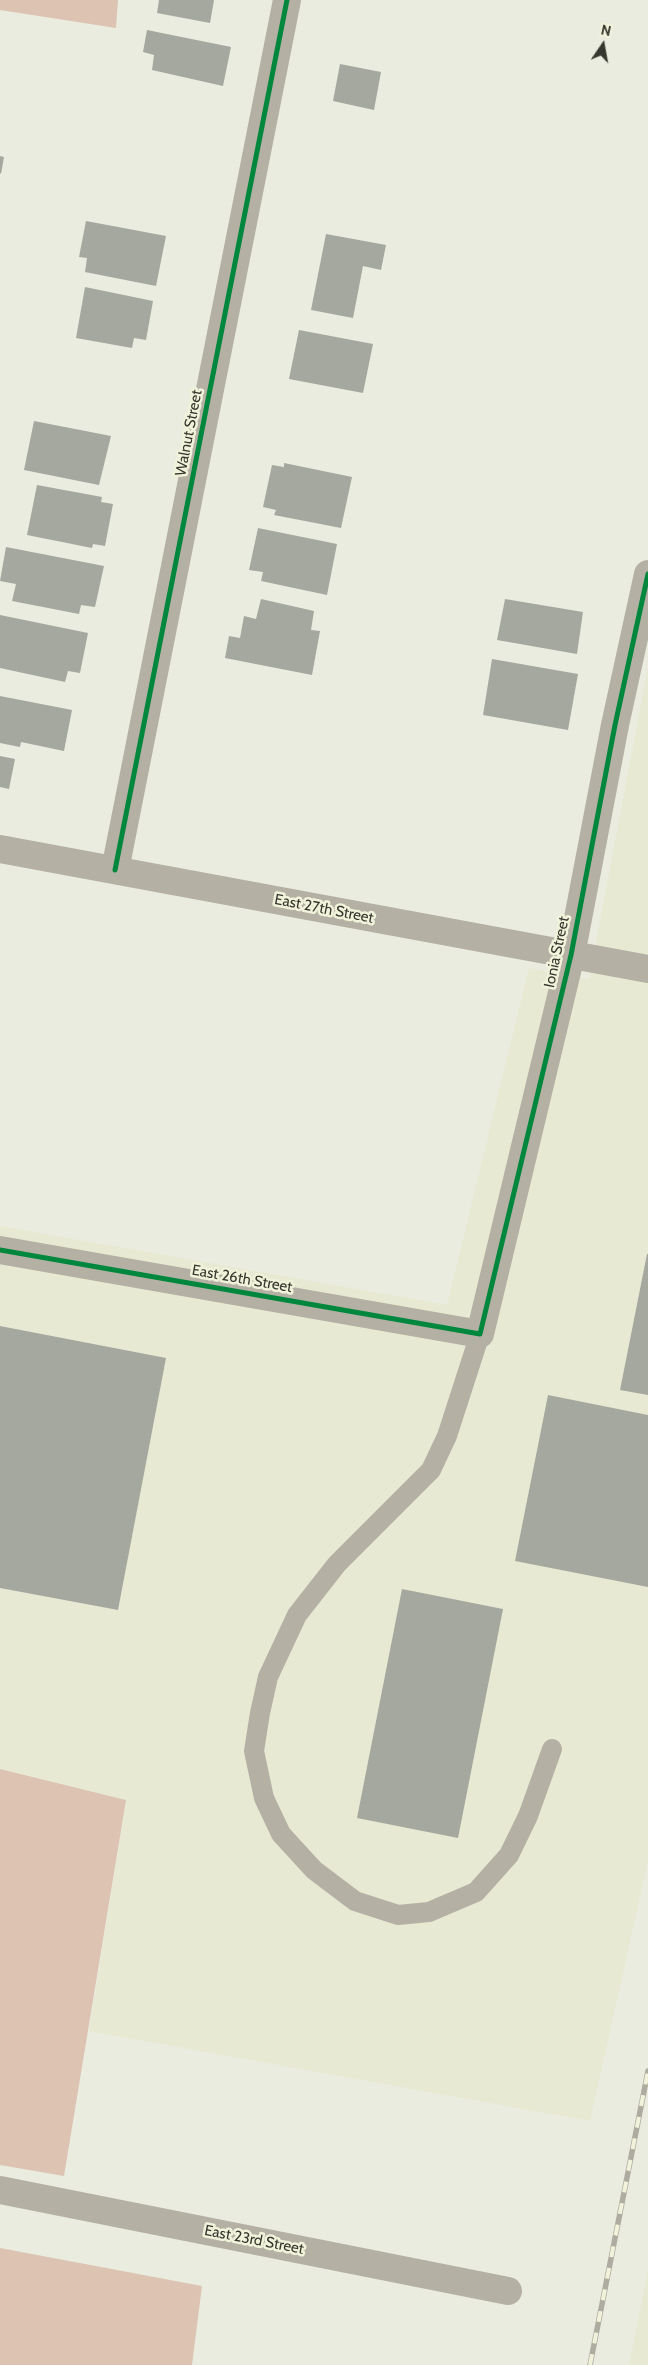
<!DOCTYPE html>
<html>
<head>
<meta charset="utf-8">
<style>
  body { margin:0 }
  #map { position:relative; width:648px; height:2365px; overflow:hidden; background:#ebece0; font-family:Cabin,sans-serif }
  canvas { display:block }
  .north { position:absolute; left:578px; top:20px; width:50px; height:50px; -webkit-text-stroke:4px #f0f2da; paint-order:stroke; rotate:12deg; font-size:14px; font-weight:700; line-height:20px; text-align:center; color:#36372e }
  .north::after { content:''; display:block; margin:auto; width:18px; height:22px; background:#36372e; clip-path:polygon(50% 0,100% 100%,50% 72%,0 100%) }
</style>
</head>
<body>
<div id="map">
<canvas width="648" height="2365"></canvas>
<div class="north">N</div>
</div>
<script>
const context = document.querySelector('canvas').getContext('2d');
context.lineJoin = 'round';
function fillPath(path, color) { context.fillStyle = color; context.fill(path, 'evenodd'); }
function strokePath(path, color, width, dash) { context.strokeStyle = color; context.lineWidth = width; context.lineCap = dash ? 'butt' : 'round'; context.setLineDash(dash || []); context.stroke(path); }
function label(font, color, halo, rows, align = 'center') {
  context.font = font + ' Cabin,sans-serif'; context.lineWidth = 5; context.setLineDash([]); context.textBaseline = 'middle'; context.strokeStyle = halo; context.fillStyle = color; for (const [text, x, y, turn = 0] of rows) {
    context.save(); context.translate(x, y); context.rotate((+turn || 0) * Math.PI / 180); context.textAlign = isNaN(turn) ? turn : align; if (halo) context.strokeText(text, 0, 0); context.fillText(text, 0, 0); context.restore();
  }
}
const built = new Path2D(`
  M648,667V1861L590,2121L89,2031L126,1800L0,1769V1226L447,1305L529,968L589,979Z
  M648,2270V2365H629Z`);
const forest = new Path2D(`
  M0,0H118L116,28L0,10Z
  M0,1769L126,1800L64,2176L0,2165Z
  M0,2248L202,2286L192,2365H0Z`);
const building = new Path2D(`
  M159,0H214L210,23L157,13Z
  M147,30L231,47L223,86L152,70L154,55L143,52Z
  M340,64L381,72L374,110L333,101Z
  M0,156L4,157L1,174L0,173Z
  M86,221L166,236L156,286L85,272L87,258L79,257Z
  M326,234L386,245L381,270L363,266L353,318L311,310Z
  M85,287L153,301L146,340L134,338L132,348L76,338Z
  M299,330L373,344L363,393L289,379Z
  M34,421L111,436L99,485L24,470Z
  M284,463L352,477L341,528L274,515L276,510L263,507L272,465L284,467Z
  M37,485L102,497L101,502L113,504L105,546L93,544L92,548L27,535Z
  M258,528L337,544L327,595L261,581L263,572L249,570Z
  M6,547L104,566L95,607L81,605L79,614L12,601L16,584L0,581Z
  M261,599L314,611L311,630L320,631L312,675L225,658L229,636L240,638L244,616L256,619Z
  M505,599L583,612L577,654L497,640Z
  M0,615L88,633L80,673L68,671L65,682L0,668Z
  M492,659L578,674L568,730L483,715Z
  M0,696L72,710L64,751L21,742L20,747L0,743Z
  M0,756L15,759L9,789L0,787Z
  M647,1254H648V1395L620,1390Z
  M0,1326L166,1358L118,1610L0,1588Z
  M548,1395L648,1415V1587L515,1561Z
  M402,1589L503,1609L458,1838L357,1818Z`);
const service = new Path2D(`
  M480,1334L447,1436L431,1470L337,1564L297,1615L268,1677L260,1713L254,1751L264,1798L281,1834L314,1870L355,1901L398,1915L429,1912L476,1892L509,1855L528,1816L552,1749`);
const minor = new Path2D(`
  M0,849L648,969
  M115,870L287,0
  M0,1250L480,1334L571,955L615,725L648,574
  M0,2190L508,2291`);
const rail = new Path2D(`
  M590,2365L648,2071`);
const cycleway = new Path2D(`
  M115,870L287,0
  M0,1250L480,1334L571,955L615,725L648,574`);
const streetNames = [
  ["Walnut Street",189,433,-79],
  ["East 27th Street",324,909,11],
  ["Ionia Street",557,952,-78],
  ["East 26th Street",242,1279,10],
  ["East 23rd Street",254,2240,11]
];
fillPath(built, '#e8e9d3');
fillPath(forest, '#dcc3b2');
fillPath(building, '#a5a89f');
strokePath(service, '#b5b0a4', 20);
strokePath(minor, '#b5b0a4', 28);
strokePath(rail, '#aeaba0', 5.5);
strokePath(rail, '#f0f2da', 4, [11]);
strokePath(cycleway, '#00873e', 5);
label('15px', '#36372e', '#f0f2da', streetNames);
</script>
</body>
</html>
